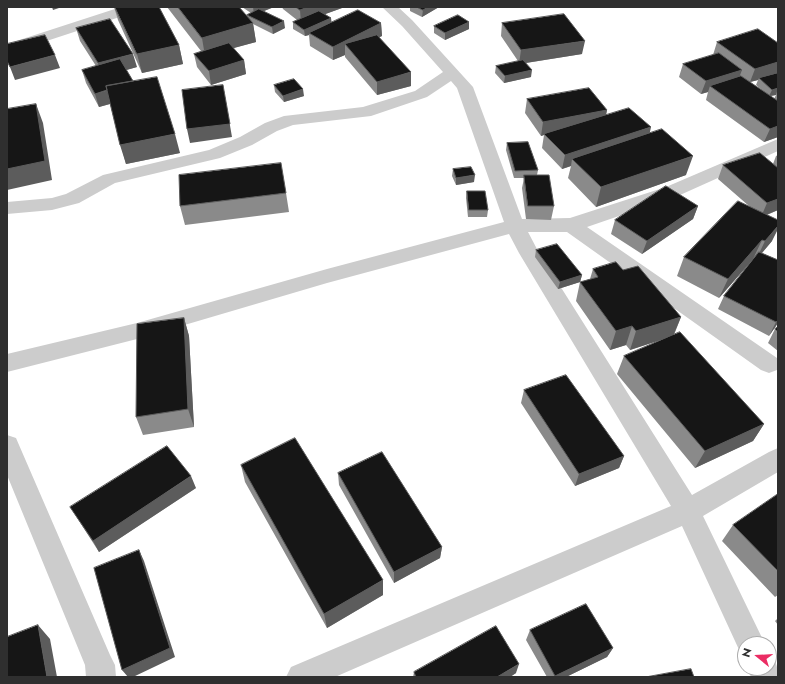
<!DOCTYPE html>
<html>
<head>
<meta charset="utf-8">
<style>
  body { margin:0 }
  #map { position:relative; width:785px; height:684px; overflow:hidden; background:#fff; font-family:Jost,sans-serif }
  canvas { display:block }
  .frame { position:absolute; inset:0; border:8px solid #2f2f2f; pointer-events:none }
  .north { position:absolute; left:737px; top:636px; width:40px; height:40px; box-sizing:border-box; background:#fff; border:1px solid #acacac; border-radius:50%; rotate:288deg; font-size:11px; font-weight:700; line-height:16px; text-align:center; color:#2f2f2f }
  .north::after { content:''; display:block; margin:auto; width:14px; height:18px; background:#eb2d64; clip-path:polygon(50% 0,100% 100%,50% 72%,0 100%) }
</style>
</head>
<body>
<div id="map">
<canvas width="785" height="684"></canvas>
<div class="frame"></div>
<div class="north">N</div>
</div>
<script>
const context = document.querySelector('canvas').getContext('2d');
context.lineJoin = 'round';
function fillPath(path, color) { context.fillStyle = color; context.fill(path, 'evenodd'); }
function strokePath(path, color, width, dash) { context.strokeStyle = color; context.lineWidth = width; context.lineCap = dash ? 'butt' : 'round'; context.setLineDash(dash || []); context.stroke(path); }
const minor = new Path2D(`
  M121,7H143L141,10L7,54V44Z
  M382,7H398L412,20L473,87L522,219L570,218L666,187L778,139V151L680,195L587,227L777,358V370L769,373L761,370L567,232H528L538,251L692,495L769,452L778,448V472L703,516L765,644H745V656L741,654L682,526L335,677H286L291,667L671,506L519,253L509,234L327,283L137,339L7,372V354L137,323L327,269L504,222L457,88L451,81L427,97L371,116L293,125L277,131L252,145L220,158L115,183L79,203L52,210L7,214V202L52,198L66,194L103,175L209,150L240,137L265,123L284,116L363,107L415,91L443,72L402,26Z
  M7,435L16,438L19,445L110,655L115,665L116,677H86L85,665L7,475Z
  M769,656C777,660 778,669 778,677H751L747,668H769Z`);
const wall = new Path2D(`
  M114,7H159L179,45L183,64L142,73L118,20Z
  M167,7H239L248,17L247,15L251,13L242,7H274L264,11L285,28L273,34L253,24L256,42L233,48L244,60L246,74L211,85L197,67L194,54L201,51Z
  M282,7H342V8L325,14L331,18V22L381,23L382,36L379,37L411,86L377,95L345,57V55L333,60L310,46L309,35L305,36L293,29V22L297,20L283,9Z
  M410,7H439L422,17L410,11Z
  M469,22V29L445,40L434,33V26Z
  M502,23L582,54L526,63L531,77L504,83L495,73L496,66L518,61L501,36Z
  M76,28L137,67L126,70L180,153L126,164L110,104L99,107L86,83L82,70L96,66L80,41Z
  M717,42L778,43V137L764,142L706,100L708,92L701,94L679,77L683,64L713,55ZM758,80L756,85L763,91L750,82ZM776,95L774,99L771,96Z
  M274,85L304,96L284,102L275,92Z
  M527,99L607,110L606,115L650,133L686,175L596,207L568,178L571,166L562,169L542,148L544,135L541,136L525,113Z
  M507,143L538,170L537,175L554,206L551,220L526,219L522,188L524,178H514L506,150Z
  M778,155V210L767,215L772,241L762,253L778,260V323L769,336L718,309L724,296L749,264L719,298L677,276L684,257L749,206L718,179L723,165L773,164L776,156Z
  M453,169L474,182L456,185L452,176Z
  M467,191L488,210L487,217H468L466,198Z
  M286,193L289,212L185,225L180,206Z
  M698,206L693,219L642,254L611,234L615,220Z
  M536,250L582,275L580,282L558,289L535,257Z
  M593,269L623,270L681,317L674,335L764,424L753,441L695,468L617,374L624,356L663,339L630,350L626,345L610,350L576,301L580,282L590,279Z
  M184,318L189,336L194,427L143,435L136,417Z
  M778,327V351L768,343L775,329Z
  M524,390L624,456L619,468L575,486L521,403Z
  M241,465L383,595L327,628L245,482Z
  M338,473L442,547L440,558L394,583L339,485Z
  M196,488L99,552L70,507Z
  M778,494V595L775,597L722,541L733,525Z
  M778,618V625L775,621Z
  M530,630L613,648L607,657L566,677H547L526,640Z
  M414,672L516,673L510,677H413Z`);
const shadedWall = new Path2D(`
  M52,7H62L53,10Z
  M253,7H274L254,15Z
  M308,7H342V8L301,23L300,10Z
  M428,7H439L422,17L423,10Z
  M331,18L332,25L309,33V35L305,36L304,30Z
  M284,21L285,28L273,34L272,27Z
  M469,22V29L445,40V33Z
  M253,23L256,42L205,56L202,38Z
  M381,23L382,36L351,51L345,44V55L333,60V47Z
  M585,41L582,54L519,64L521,50Z
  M179,45L183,64L142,73L137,54Z
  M133,54L137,67L102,77L98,63Z
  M55,55L60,68L15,80L10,67Z
  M244,60L246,74L211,85L209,71Z
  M778,62V73L759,78L758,80L750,82L755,69Z
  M532,70L531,77L504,83L505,76Z
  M742,70L737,83L710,86L708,92L701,94L706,81Z
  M411,72V86L377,95V82Z
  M134,83L138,96L99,107L95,94Z
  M223,85L232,137L190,143L187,129Z
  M778,88L776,95L769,96L772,90Z
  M303,89L304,96L284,102L283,96Z
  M36,104L43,123L52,180L7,190V169Z
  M607,110L604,124L544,134V135L541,136L543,122Z
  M778,126V137L764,142L770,129Z
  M651,127L648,141L572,159L571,166L562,169L565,155Z
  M175,134L180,153L126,164L120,145Z
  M693,156L686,175L596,207L601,187Z
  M475,175L474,182L456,185V178Z
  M778,199V210L761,217L767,203Z
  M698,206L693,219L642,254L647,241Z
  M778,226V229L772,241L756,260L765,241Z
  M762,240L753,259L719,298L728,279Z
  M582,275L580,282L558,289L560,282Z
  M681,317L673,336L630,350L636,331Z
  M184,318L189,336L194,427L188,409Z
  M778,320V323L769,336L776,322Z
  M632,326L626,345L610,350L616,331Z
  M764,424L753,441L695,468L705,451Z
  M624,456L619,468L575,486L579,474Z
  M191,476L196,488L99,552L93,541Z
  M442,547L440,558L394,583V572Z
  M139,550L144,561L175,657L133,677H128L122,670Z
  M383,580V595L327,628L324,614Z
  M38,625L50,639L57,677H47Z
  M613,648L607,657L566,677H554L555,676Z
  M519,664L516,673L510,677H497Z`);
const building = new Path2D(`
  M115,7H159L179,45L137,54Z
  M178,7H239L253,23L202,38Z
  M296,7H308L300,10Z
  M417,7H428L423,10Z
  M259,9L284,21L272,27L247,15Z
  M358,10L381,23L333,47L309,33Z
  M319,11L331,18L304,30L293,22Z
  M564,14L585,41L521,50L502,23Z
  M458,15L469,22L445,33L434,26Z
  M110,19L133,54L98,63L76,28Z
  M758,29L778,43V62L755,69L717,42Z
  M45,35L55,55L10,67L7,61V44Z
  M377,35L411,72L377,82L345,44Z
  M229,43L244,60L209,71L194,54Z
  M719,53L742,70L706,81L683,64Z
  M120,59L133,81L106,86L107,90L95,94L82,70Z
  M523,60L532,70L505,76L496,66Z
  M778,73V88L772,90L759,78Z
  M741,76L778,101V126L770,129L710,86Z
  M157,77L175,134L120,145L106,86Z
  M294,79L303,89L283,96L274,85Z
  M223,85L230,124L187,129L182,90Z
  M589,88L607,110L543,122L527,99Z
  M36,104L45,161L7,169V109Z
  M629,108L651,127L565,155L544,134Z
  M662,129L693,156L601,187L572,159Z
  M528,142L538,170L515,171L507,143Z
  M760,153L778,168V199L767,203L723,165Z
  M281,163L286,193L180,206L179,175Z
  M471,167L475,175L456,178L453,169Z
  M524,175H549L554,206H528Z
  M666,186L698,206L647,241L615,220Z
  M467,191H485L488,210H469Z
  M738,201L778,220V226L765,241L762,240L728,279L684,257Z
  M557,244L582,275L560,282L536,250Z
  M759,252L778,260V320L776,322L724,296Z
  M616,262L623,270L638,266L681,317L636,331L632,326L616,331L580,282L598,277L593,269Z
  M184,318L188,409L136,417L137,324Z
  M778,327V332L775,329Z
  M680,332L764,424L705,451L624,356Z
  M566,375L624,456L579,474L524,390Z
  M295,438L383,580L324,614L241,465Z
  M167,446L191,476L93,541L70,507Z
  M382,452L442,547L394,572L338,473Z
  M778,494V571L733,525Z
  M139,550L170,648L122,670L94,568Z
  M586,604L613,648L555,676L530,630Z
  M38,625L47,677H7V637Z
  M496,626L519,664L497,677H416L414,672Z
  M691,669L694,677H646Z`);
fillPath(minor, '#ccc');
fillPath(wall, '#8a8a8a');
fillPath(shadedWall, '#5c5c5c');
fillPath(building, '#161616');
strokePath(building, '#5c5c5c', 1);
</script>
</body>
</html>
